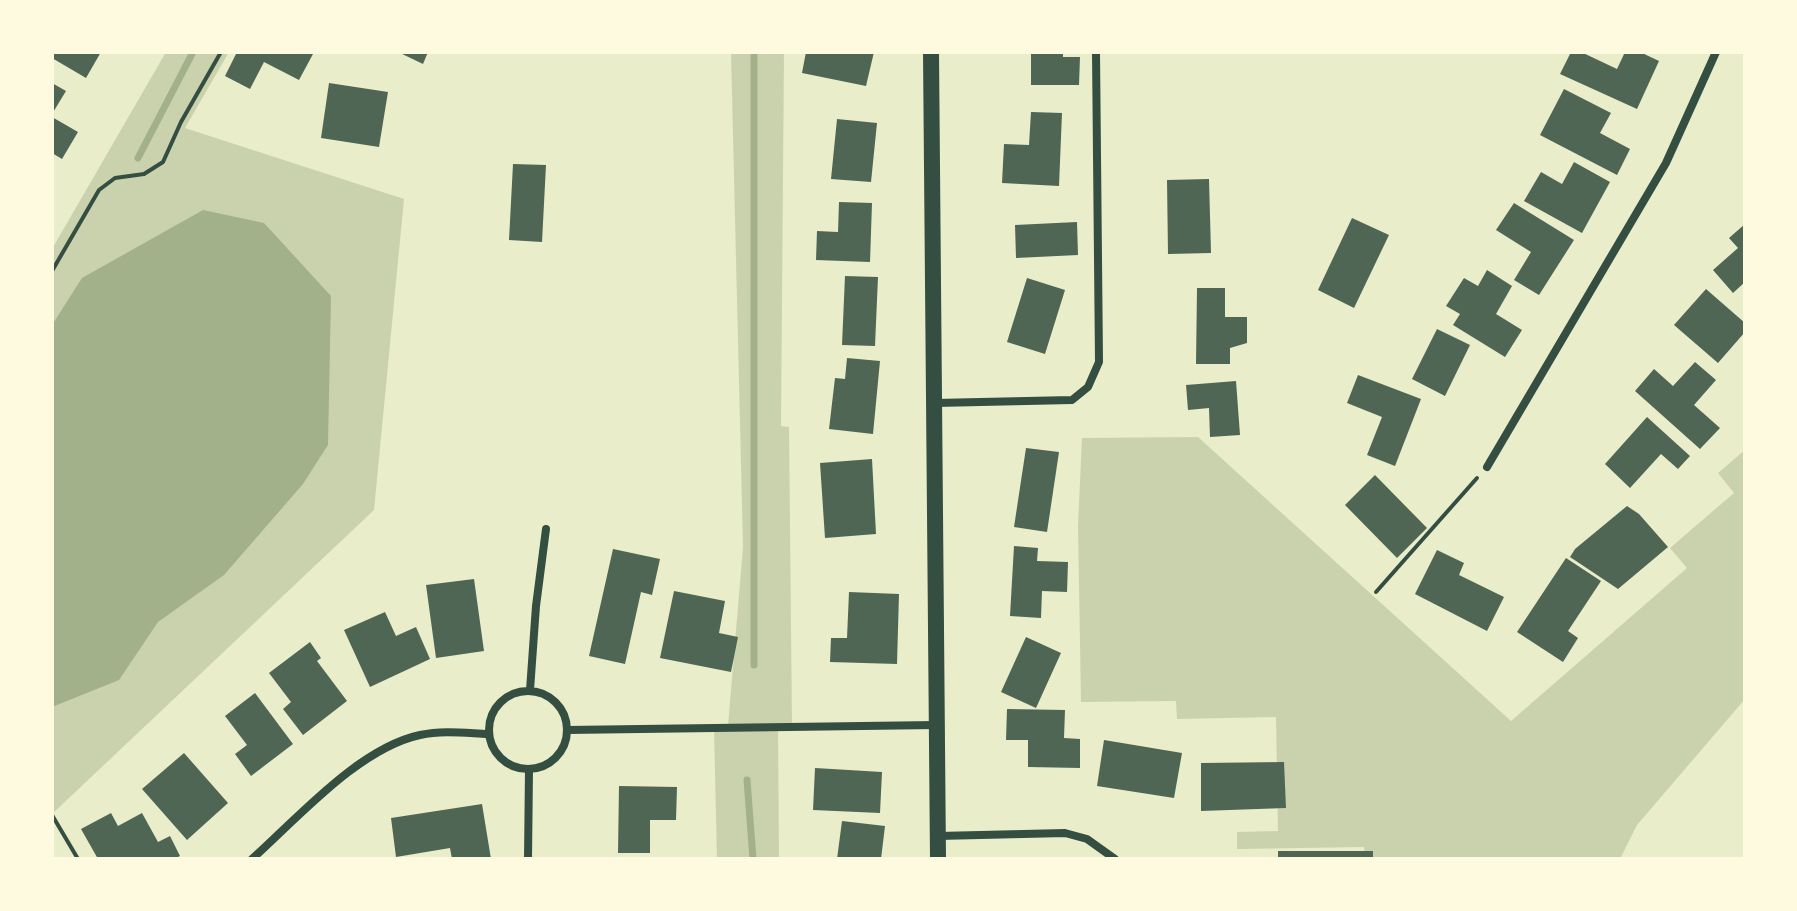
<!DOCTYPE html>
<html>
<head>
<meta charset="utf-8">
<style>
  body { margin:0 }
  #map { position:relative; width:1797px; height:911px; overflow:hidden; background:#e9edc9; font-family:"Public Sans",sans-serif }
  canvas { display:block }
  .frame { position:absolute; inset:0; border:54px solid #fefae0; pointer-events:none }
</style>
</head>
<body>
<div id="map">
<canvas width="1797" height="911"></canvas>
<div class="frame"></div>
</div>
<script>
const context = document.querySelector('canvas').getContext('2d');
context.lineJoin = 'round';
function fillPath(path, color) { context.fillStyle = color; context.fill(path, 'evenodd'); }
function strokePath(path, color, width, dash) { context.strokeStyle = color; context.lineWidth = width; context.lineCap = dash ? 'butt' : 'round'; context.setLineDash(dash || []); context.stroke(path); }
const green = new Path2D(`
  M166,52H229L185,128L404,199L374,510L52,814V249Z
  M731,52H784L781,426L789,427L792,726H778L779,859H717L714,727L728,726L743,547Z
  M1198,437L1511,721L1687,568L1670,548L1734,493L1718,473L1745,450V699L1637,825L1620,859H1365L1364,847L1237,849V832L1278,831L1276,717L1177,719L1176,701L1081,702L1078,526L1082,438Z`);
const water = new Path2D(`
  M203,210L264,223L331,296L328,445L303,484L224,575L158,622L119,680L52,707V325L82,278Z`);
const stream = new Path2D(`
  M138,158L193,52
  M754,665V52
  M747,780L753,859`);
const building = new Path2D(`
  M55,52H101L86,78L52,58Z
  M237,52H308L313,54L299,80L264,62L250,89L225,76Z
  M398,52H428L423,64Z
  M806,52H874L866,86L802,73Z
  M1031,52H1063V57H1080L1079,85H1031Z
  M1571,52H1581L1617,69L1625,52H1640L1659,61L1637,109L1560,74Z
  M52,83L66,91L52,114Z
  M329,83L388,92L379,147L321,138Z
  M1564,89L1611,113L1600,133L1630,149L1617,175L1540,135Z
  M1031,112L1062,113L1059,186L1002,183L1004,144L1029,145Z
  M52,117L78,132L62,159L52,153Z
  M837,119L877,123L871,182L831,179Z
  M1574,162L1610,182L1582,233L1524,201L1541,172L1562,184Z
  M513,164L546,165L542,242L509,240Z
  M1209,179L1211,253L1168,254L1167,180Z
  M839,202L872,203L870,262L816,260L817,231L838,232Z
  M1514,203L1574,240L1539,295L1514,280L1531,252L1496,230Z
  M1352,218L1389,235L1354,308L1318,290Z
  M1077,222L1078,255L1016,258L1015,225Z
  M1745,224V282L1733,293L1713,270L1738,248L1729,238Z
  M1487,270L1512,286L1496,314L1522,330L1505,357L1453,325L1460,314L1446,306L1464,278L1478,286Z
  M845,276L878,277L875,346L842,345Z
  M1027,278L1065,290L1045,354L1007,342Z
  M1197,288H1225V317H1247V343L1230,348V364H1196Z
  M1706,289L1745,323V332L1718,363L1674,325Z
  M1437,329L1470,345L1445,396L1412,379Z
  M847,358L880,361L873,434L829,429L835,378L845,379Z
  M1695,362L1716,380L1694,405L1720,428L1700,449L1635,391L1654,369L1673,386Z
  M1358,375L1421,399L1395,466L1367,455L1382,417L1347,403Z
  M1236,381L1240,435L1210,437L1209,408L1188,410L1186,385Z
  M1647,417L1690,456L1678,469L1661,454L1630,488L1605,464Z
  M1026,448L1059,452L1047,532L1014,527Z
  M872,459L876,534L825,538L820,463Z
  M1375,475L1427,528L1397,558L1345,505Z
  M1627,506L1639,514L1668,547L1618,589L1570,557L1575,549Z
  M1014,546L1038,548L1037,561L1068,562L1067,592L1042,591L1041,618L1010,616Z
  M613,549L660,559L652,595L641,592L625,664L589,656Z
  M1437,550L1464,563L1459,575L1504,597L1487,631L1415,594Z
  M1566,558L1601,581L1568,631L1578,638L1563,662L1517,632Z
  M474,579L484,651L436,658L426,585Z
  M674,591L725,601L719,633L738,637L731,672L660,658Z
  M849,592L899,594L897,664L830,662L831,638H847Z
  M385,612L396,636L416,627L430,659L370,687L344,630Z
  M1026,637L1061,653L1036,708L1001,692Z
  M310,642L321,658L317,661L347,701L303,735L283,709L291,702L269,673Z
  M255,693L293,744L251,776L235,754L247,745L225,716Z
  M1007,709L1065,710L1064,738L1080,739V768L1028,767V740H1006Z
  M1104,740L1182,753L1174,798L1097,786Z
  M184,753L228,803L187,840L142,789Z
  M1284,762L1286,808L1201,811V763Z
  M815,768L882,772L880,813L813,810Z
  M619,786L677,787L676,820H650V853H618Z
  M482,804L491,859H452L450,848L396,857L391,818Z
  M111,813L118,826L142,813L158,842L170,836L180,856L174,859H98L81,829Z
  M842,821L885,826L881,859H837Z
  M1278,851H1373V859H1278Z`);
const path = new Path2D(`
  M52,271L99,190L115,178L144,174L163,162L181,122L221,52
  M1376,592L1477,478
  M52,815L78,859`);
const minor = new Path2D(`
  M935,403L1072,400L1088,387L1099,362L1096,52
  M1487,467L1666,163L1716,52
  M530,690L536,606L546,529
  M489 730a39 39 0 1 1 78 0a39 39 0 1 1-78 0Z
  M567,730L936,725
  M938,836L1065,833L1087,839L1115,859
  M252,859C298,818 359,748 420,735C443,730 465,733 488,734
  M528,859L529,769`);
const secondary = new Path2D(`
  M931,52L938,859`);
fillPath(green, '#cad2ad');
fillPath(water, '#a3b18a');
strokePath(stream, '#a3b18a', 7);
fillPath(building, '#4f6655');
strokePath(path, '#344e41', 4);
strokePath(minor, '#344e41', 8);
strokePath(secondary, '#344e41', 16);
</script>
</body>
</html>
